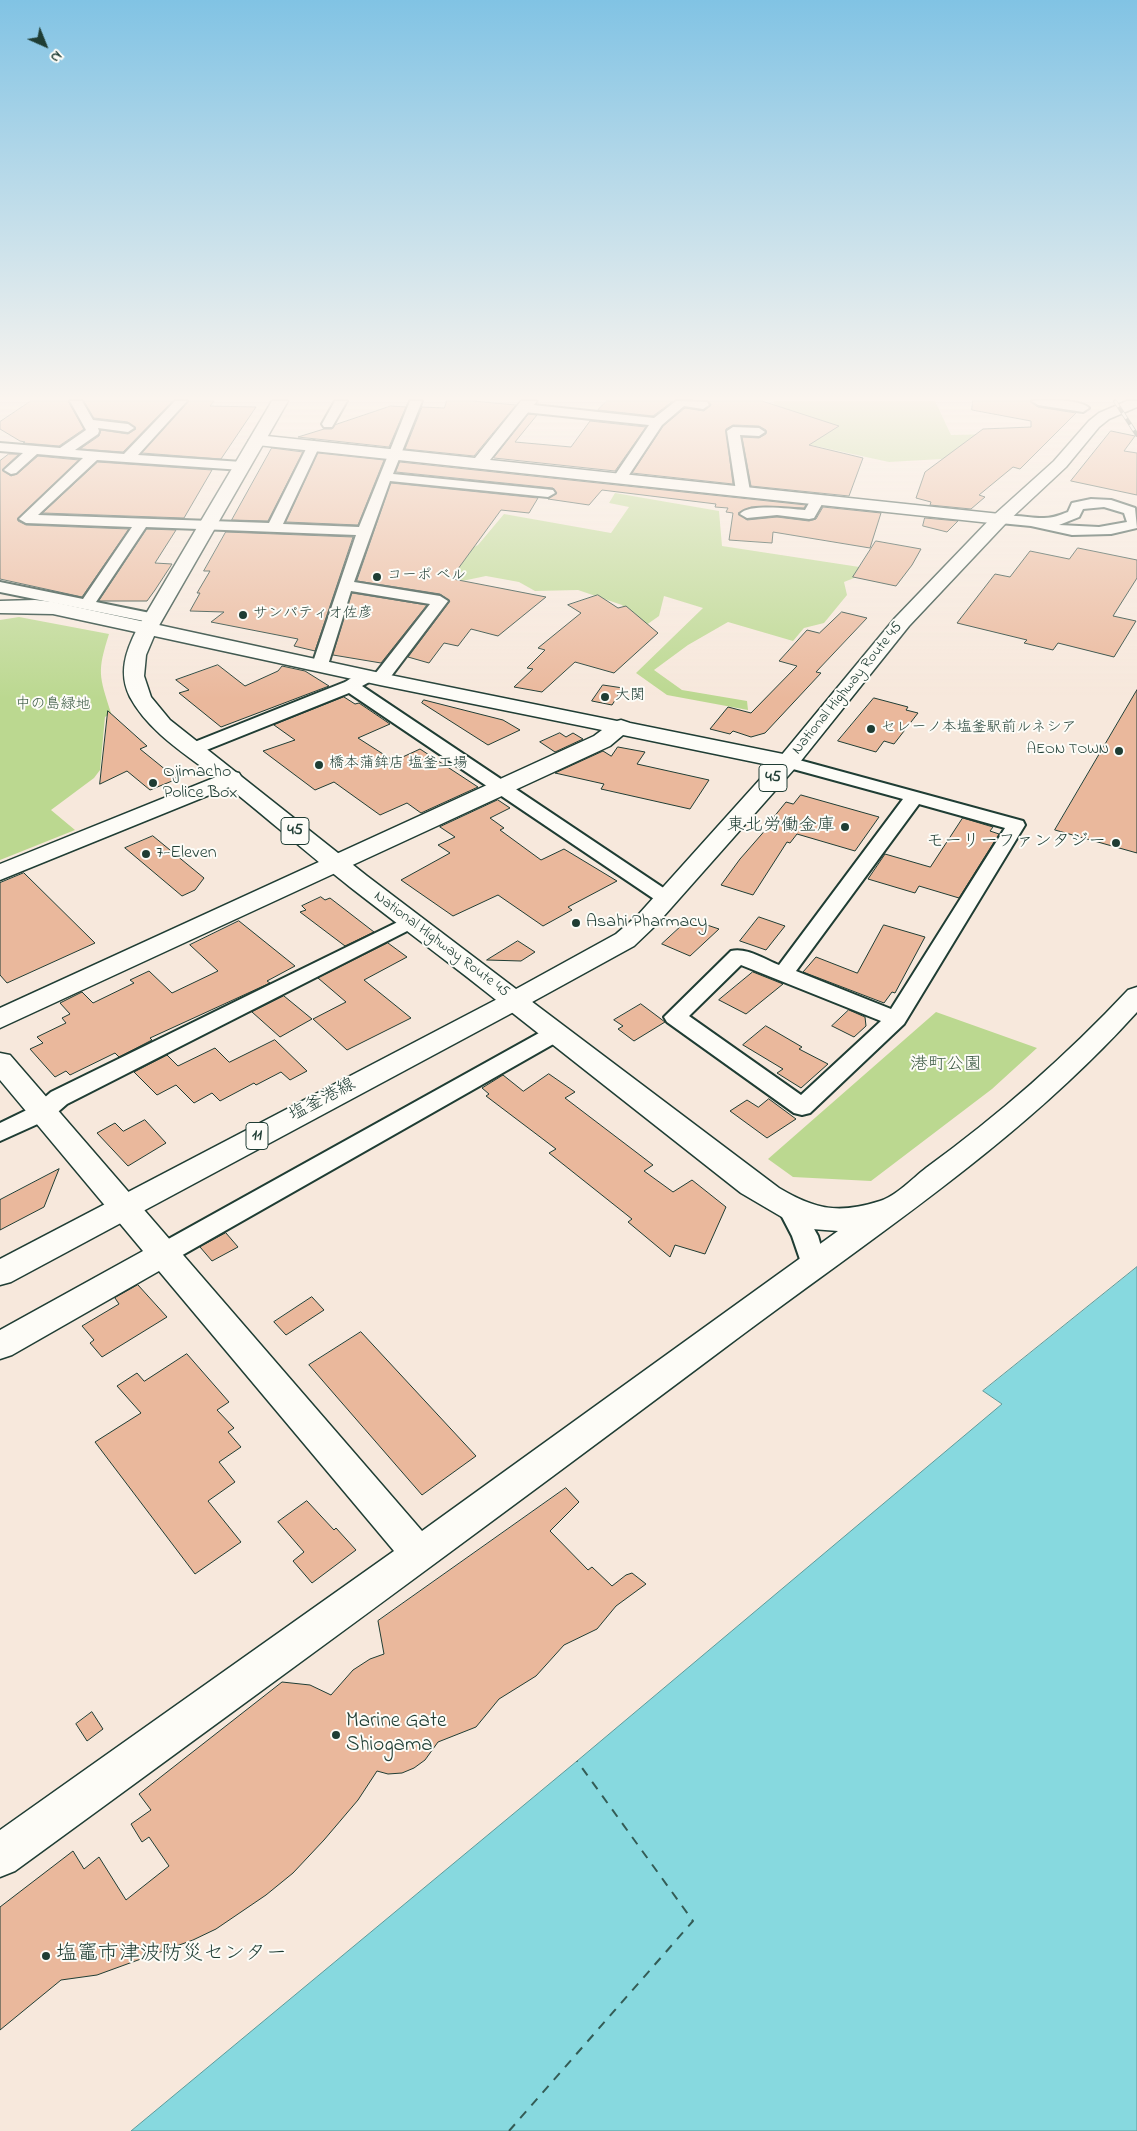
<!DOCTYPE html>
<html>
<head>
<meta charset="utf-8">
<style>
  body { margin:0 }
  #map { position:relative; width:1137px; height:2131px; overflow:hidden; background:#f7e8dc; font-family:"Indie Flower",sans-serif }
  canvas { display:block }
  .north { position:absolute; left:20px; top:20px; width:50px; height:50px; -webkit-text-stroke:4px #fdfcf7; paint-order:stroke; rotate:136deg; font-size:14px; font-weight:700; line-height:20px; text-align:center; color:#1f3d34 }
  .north::after { content:''; display:block; margin:auto; width:18px; height:22px; background:#1f3d34; clip-path:polygon(50% 0,100% 100%,50% 72%,0 100%) }
</style>
</head>
<body>
<div id="map">
<canvas width="1137" height="2131"></canvas>
<div class="north">N</div>
</div>
<script>
const context = document.querySelector('canvas').getContext('2d');
context.lineJoin = 'round';
function fillPath(path, color) { context.fillStyle = color; context.fill(path, 'evenodd'); }
function strokePath(path, color, width, dash) { context.strokeStyle = color; context.lineWidth = width; context.lineCap = dash ? 'butt' : 'round'; context.setLineDash(dash || []); context.stroke(path); }
function label(font, color, halo, rows, align = 'center') {
  context.font = font + ' "Indie Flower","Klee One",sans-serif'; context.lineWidth = 4; context.setLineDash([]); context.textBaseline = 'middle'; context.strokeStyle = halo; context.fillStyle = color; for (const [text, x, y, turn = 0] of rows) {
    context.save(); context.translate(x, y); context.rotate((+turn || 0) * Math.PI / 180); context.textAlign = isNaN(turn) ? turn : align; if (halo) context.strokeText(text, 0, 0); context.fillText(text, 0, 0); context.restore();
  }
}
const green = new Path2D(`
  M774,401H935L951,435L993,434V456L889,462L811,445L767,429L773,422Z
  M615,493L719,511L722,546L866,568L859,576L844,582L847,595L824,623L804,628L793,641L728,622L688,645L654,670L682,690L747,701L748,710L667,695L636,673L703,608L664,596L659,616L642,628L622,605L578,590L535,591L519,582L486,576L462,581L435,566L478,545L504,514L611,533L629,507L609,503Z
  M19,617L109,634C97,672 99,675 111,713L105,717L100,770L94,778L51,810L75,830L0,860V620Z
  M936,1012L1037,1048L992,1089L871,1181L793,1177L768,1159Z`);
const water = new Path2D(`
  M1137,1267V2131H131L577,1761L1002,1404L983,1391Z`);
const ferry = new Path2D(`
  M509,2131L693,1921L577,1761`);
const building = new Path2D(`
  M31,401H68L84,429L59,446L23,443L25,442L20,441L0,429V422Z
  M84,401H173L123,452L80,449L99,436L101,430L128,434L136,429L128,422L94,418Z
  M189,401H214L210,406L256,407L221,459L142,453Z
  M447,401H473L516,405L474,456L405,449L422,407L444,408Z
  M607,401H673L653,416L598,410Z
  M708,401H762L839,426L809,445L863,458L849,496L751,486L742,437L759,438L766,434V430L759,426L733,425L726,429L733,484L632,473L663,426L685,408L704,411L711,405Z
  M973,401H1030L1038,407L1076,413L1020,469L1013,467L979,495L985,497L971,509L930,505L931,502L916,498L925,472L983,429L1031,427V421L972,410Z
  M391,406L406,407L389,447L298,437L324,429H332L335,425Z
  M529,414L537,415L515,442L571,447L590,421L646,427L615,471L494,458Z
  M1111,431L1135,436L1124,451L1137,453V495L1071,481Z
  M272,448L303,452L268,521L232,520Z
  M318,453L384,460L358,525L286,522Z
  M9,454H19L2,470L11,476L17,474L38,456L79,460L18,518V521L26,525L129,529L82,597L0,579V461Z
  M98,462L212,470L184,518L43,513Z
  M400,462L806,505L804,508L751,507L738,513L747,520L777,517L809,521L816,519L823,507L881,513L870,548L773,532L772,543L729,540L733,513L726,512L728,508L715,507L716,504L602,490L589,505L548,499L557,493L553,488L396,472Z
  M391,483L538,498L529,513L501,510L455,573L459,574L453,579L546,597L498,636L471,629L458,646L444,643L429,663L408,657L450,601L440,594L357,581Z
  M925,518L958,521L947,532L923,526Z
  M147,529L176,530L155,563L172,564L155,590L147,601H99Z
  M226,532L353,537L315,651L294,646L298,639L211,622L224,612L190,611L200,593H197L210,571H204Z
  M876,541L921,549L912,565L896,586L853,577Z
  M1078,548L1137,560V578L1113,616L1136,621L1114,657L1058,643L1053,650L1024,643L1027,640L957,623L995,574L1010,577L1030,551L1069,559Z
  M352,593L427,605L381,663L333,655Z
  M598,595L618,608L626,606L658,633L614,673L575,662L542,692L514,687L533,669L527,668L545,650L538,648L581,613L568,605Z
  M842,612L867,618L816,672L821,673L765,733L751,737L733,731L730,734L710,729L728,707L751,713L797,666L779,661L807,630L819,633Z
  M218,665L245,686L278,671L282,666L305,671L329,686L221,727L179,693L189,690L176,680Z
  M603,685L623,688L612,705L592,701Z
  M1137,690V853L1055,830Z
  M344,697L355,704L359,703L390,724L358,738L394,761L420,749L478,787L421,813L407,803L380,815L334,782L315,790L263,751L295,740L274,725Z
  M874,698L908,707L906,710L918,713L894,744L884,741L876,752L838,741Z
  M424,700L503,720L520,730L488,745L422,703Z
  M108,711L147,746L140,749L177,779L150,790L127,771L100,784Z
  M560,733L566,737L573,733L583,739L555,752L540,742Z
  M618,747L645,752L637,764L709,780L690,809L601,789L604,784L555,773L603,751L611,756Z
  M801,795L879,817L855,851L797,834L790,843L787,842L753,895L721,885L740,859L775,819L773,818L786,802L793,804Z
  M498,800L510,808L490,818L504,828L500,830L541,860L564,849L617,881L568,907L572,910L543,926L498,895L453,916L401,880L450,853L438,845L455,837L440,827Z
  M963,818L993,827L990,831L999,834L959,898L919,886L915,893L868,879L885,854L930,867Z
  M153,836L204,878L195,890L182,896L125,848Z
  M24,873L95,943L7,983L0,975V883Z
  M321,897L325,900L330,898L374,932L345,946L300,912L306,910L302,906Z
  M759,917L785,926L766,950L740,941Z
  M689,919L719,929L690,956L662,944Z
  M239,921L295,966L267,981L270,983L150,1038L152,1040L119,1057L115,1053L70,1075L66,1071L55,1077L30,1049L43,1043L37,1037L66,1023L62,1018L70,1014L60,1003L82,992L93,1003L134,983L130,980L149,971L172,993L218,971L190,945Z
  M884,925L925,937L895,993L892,992L884,1003L803,972L816,957L857,973Z
  M518,941L535,952L521,961L487,960Z
  M388,943L407,957L364,980L411,1018L347,1050L313,1019L346,1002L318,978Z
  M753,972L783,984L746,1014L719,1000Z
  M284,996L312,1019L280,1037L252,1012Z
  M641,1004L665,1022L634,1041L618,1029L623,1026L614,1020Z
  M849,1010L865,1017L866,1026L854,1037L832,1026Z
  M766,1026L802,1047L799,1049L828,1064L801,1088L777,1073L783,1069L743,1045Z
  M275,1040L307,1071L290,1080L281,1072L256,1085L254,1083L220,1101L212,1093L194,1103L176,1085L157,1095L134,1072L167,1055L178,1066L215,1048L229,1062Z
  M549,1074L575,1092L565,1098L653,1165L644,1171L673,1192L692,1180L726,1207L705,1254L675,1245L670,1257L628,1222L632,1219L549,1153L556,1149L486,1096L489,1094L482,1088L503,1075L523,1091Z
  M769,1099L796,1119L767,1138L730,1111L747,1100L758,1107Z
  M145,1120L166,1143L128,1166L97,1133L115,1123L123,1131Z
  M59,1169L44,1207L0,1230V1200Z
  M226,1233L238,1247L212,1261L200,1247Z
  M138,1285L167,1317L102,1357L90,1343L94,1340L82,1326L119,1304L115,1298Z
  M312,1297L324,1310L286,1335L274,1322Z
  M361,1332L476,1456L422,1495L309,1365Z
  M187,1354L229,1402L217,1410L234,1428L228,1432L241,1447L219,1462L235,1482L208,1501L241,1542L195,1574L95,1442L141,1413L117,1386L137,1373L144,1381Z
  M566,1488L579,1502L550,1531L588,1570L592,1567L612,1586L626,1575L632,1573L646,1584L616,1606L597,1629L564,1645L536,1676L499,1699L476,1727L438,1742L425,1760L414,1768L402,1773L388,1774L377,1771L358,1800L324,1840L293,1873L266,1895L216,1929L193,1940L97,1975L61,1980L0,2030V1907L73,1851L84,1869L99,1857L126,1900L169,1866L149,1837L142,1842L131,1824L151,1810L139,1794L282,1682L310,1685L331,1695L353,1670L370,1659L384,1654L378,1621Z
  M307,1501L334,1530L336,1528L356,1550L312,1583L293,1561L304,1552L278,1522Z
  M92,1712L103,1729L87,1741L76,1724Z`);
const minor = new Path2D(`
  M70,401H82L93,420L128,424L134,428L128,432L98,428L99,431L98,434L75,450L124,454L175,401H187L138,455L242,462L249,466L242,470L97,460L38,515L269,523L308,445L314,441L320,445L283,524L359,527L410,401H422L393,474L553,490L555,493L548,497L390,481L354,582L440,596L448,601L386,683L380,684L373,680L362,686L674,895L677,899L674,903L667,905L660,903L349,693L199,753H187L184,749L187,745L345,682C354,677 365,667 375,674L430,604L351,591L328,665L320,670L312,665L356,535L146,527L96,602L160,615L162,618L154,623L0,592V582L83,599L132,527L26,523L19,519L83,458L37,454L16,473L11,474L4,470L23,453L0,451V443L60,448L86,430Z
  M335,401H347L332,427H324L322,424Z
  M676,401L707,402L709,405L703,409L684,406L662,425L625,481L620,482L613,478L649,425L524,412L518,408L524,404L654,418Z
  M1032,401C1044,400 1080,399 1089,408L1083,412L1038,405Z
  M733,427L759,428L765,432L759,436L740,435L750,491L743,495L736,491L727,431Z
  M818,495L825,499L814,518L809,519L777,515L747,518L740,514C749,503 791,509 805,510L813,496Z
  M1091,499L1111,500L1135,508L1137,528L1111,534L1072,535L1031,526L1000,523L993,519C999,511 1033,519 1044,518C1053,518 1060,515 1068,512L1072,503ZM1104,507L1124,513L1127,522L1099,527L1059,525L1079,517L1083,509Z
  M788,757L1023,821L1025,825L904,1024L810,1113L802,1115L794,1113L667,1022L664,1017L731,951C746,947 764,959 779,965L903,799L782,766L779,762L782,758ZM919,804L1005,828L891,1009L796,971ZM741,965L881,1021L801,1095L689,1016Z
  M410,916L417,918L420,922L417,926L67,1104L51,1118L0,1141V1123L35,1106L51,1092Z
  M556,1026L564,1028L567,1033L564,1038L172,1261L163,1264L154,1261L150,1254L154,1247L548,1028Z
  M791,1202L800,1204L818,1236L826,1264L822,1271L813,1274L804,1271L792,1236L779,1211L782,1204Z`);
const tertiary = new Path2D(`
  M521,401H537L490,460L1000,514L1006,515L1009,519L1006,523L1000,524L257,445L249,440L257,435L475,458Z
  M35,600L53,602L380,673L617,721L621,720L630,723L788,755L796,757L799,762L796,767L788,769L623,735L610,746L0,1028V1008L594,736L602,730L380,685L53,614L0,613V601Z
  M231,771L239,773L242,778L239,783L0,880V864Z
  M1137,987V1012C1019,1143 870,1239 730,1344C493,1522 255,1696 15,1871L0,1877V1830L394,1551L159,1271L12,1355L0,1359V1330L143,1251L0,1080V1053L10,1055L422,1531L838,1231L812,1229L787,1220L741,1193L505,1007L501,1001L505,995L514,992L523,995L779,1188C816,1210 839,1214 880,1201C896,1196 913,1178 926,1168C999,1115 1066,1056 1128,990Z`);
const primary = new Path2D(`
  M514,992L523,995L527,1001L523,1007L11,1282L0,1285V1259L505,995Z`);
const trunk = new Path2D(`
  M272,401H288L157,629L146,655L144,676L151,697L170,720L367,876L516,989L616,934L638,915L780,757L895,618L994,515L1054,461L1089,421L1099,413L1127,401H1137V407L1109,419L1099,427L1066,467L1006,523L909,626L796,767L656,925L634,946L523,1007L514,1010L505,1007C454,966 401,927 350,887C308,854 268,819 227,786C194,759 151,736 130,697C118,673 126,651 137,629Z`);
const rail = new Path2D(`
  M1115,401L1137,435`);
const markers = [
  [377,577,5,"#1f3d34"],
  [243,615,5,"#1f3d34"],
  [605,697,5,"#1f3d34"],
  [871,729,5,"#1f3d34"],
  [1119,751,5,"#1f3d34"],
  [319,765,5,"#1f3d34"],
  [153,783,5,"#1f3d34"],
  [845,827,5,"#1f3d34"],
  [1116,843,5,"#1f3d34"],
  [146,854,5,"#1f3d34"],
  [576,923,5,"#1f3d34"],
  [336,1735,5,"#1f3d34"],
  [46,1956,5,"#1f3d34"]
];
const farPoinames = [
  ["コーポ ベル",387,577],
  ["サンパティオ佐彦",253,615],
  ["大関",615,697],
  ["セレーノ本塩釜駅前ルネシア",881,729],
  ["AEON TOWN",1109,751,"right"],
  ["橋本蒲鉾店 塩釜工場",329,765]
];
const farStreetnames = [
  ["National Highway Route 45",848,689,-51],
  ["National Highway Route 45",441,945,37]
];
const farParknames = [
  ["中の島緑地",53,706]
];
const shields = [
  [773,778,28],
  [295,831,28],
  [257,1136,22]
];
const shieldNames = [
  ["45",773,778],
  ["45",295,831],
  ["11",257,1136]
];
const poiNames = [
  ["Ojimacho",163,773],
  ["Police Box",163,794],
  ["東北労働金庫",835,827,"right"],
  ["モーリーファンタジー",1106,843,"right"],
  ["7-Eleven",156,854],
  ["Asahi Pharmacy",586,923]
];
const parkNames = [
  ["港町公園",946,1066]
];
const streetNames = [
  ["塩釜港線",323,1101,-28]
];
const nearPoinames = [
  ["Marine Gate",346,1723],
  ["Shiogama",346,1747],
  ["塩竈市津波防災センター",56,1956]
];
fillPath(green, '#bbd890');
fillPath(water, '#87d9df');
strokePath(water, '#5d9b9b', 1);
strokePath(ferry, '#345c56', 2, [9, 8]);
fillPath(building, '#eab89c');
strokePath(building, '#1f3d34', 1);
strokePath(minor, '#1f3d34', 4);
strokePath(tertiary, '#1f3d34', 3);
strokePath(primary, '#1f3d34', 3);
strokePath(trunk, '#1f3d34', 3);
fillPath(minor, '#fdfcf7');
fillPath(tertiary, '#fdfcf7');
fillPath(primary, '#fdfcf7');
fillPath(trunk, '#fdfcf7');
strokePath(rail, '#1f3d34', 4);
strokePath(rail, '#fdfcf7', 2.5, [7]);
const sky = context.createLinearGradient(0, 0, 0, 699);
sky.addColorStop(0, '#81c3e4');
sky.addColorStop(0.57, '#fbf5ef');
sky.addColorStop(1, '#fbf5ef00');
context.fillStyle = sky;
context.fillRect(0, 0, 1137, 699);
for (const [x, y, r, color] of markers) { const dot = new Path2D(); dot.arc(x, y, r, 0, 2 * Math.PI); context.fillStyle = color; context.fill(dot); strokePath(dot, '#fdfcf7', 2); }
label('15px', '#1f3d34', '#fdfcf7', farPoinames, 'left');
label('15px', '#1f3d34', '#fdfcf7', farStreetnames);
label('15px', '#3e5c46', '#fdfcf7', farParknames);
for (const [x, y, w] of shields) { const box = new Path2D(); box.roundRect(x - w / 2, y - 13.5, w, 27, 4); context.fillStyle = '#fdfcf7'; context.fill(box); strokePath(box, '#1f3d34', 1); }
label('bold 16px', '#1f3d34', null, shieldNames);
label('18px', '#1f3d34', '#fdfcf7', poiNames, 'left');
label('18px', '#3e5c46', '#fdfcf7', parkNames);
label('18px', '#1f3d34', '#fdfcf7', streetNames);
label('21px', '#1f3d34', '#fdfcf7', nearPoinames, 'left');
</script>
</body>
</html>
